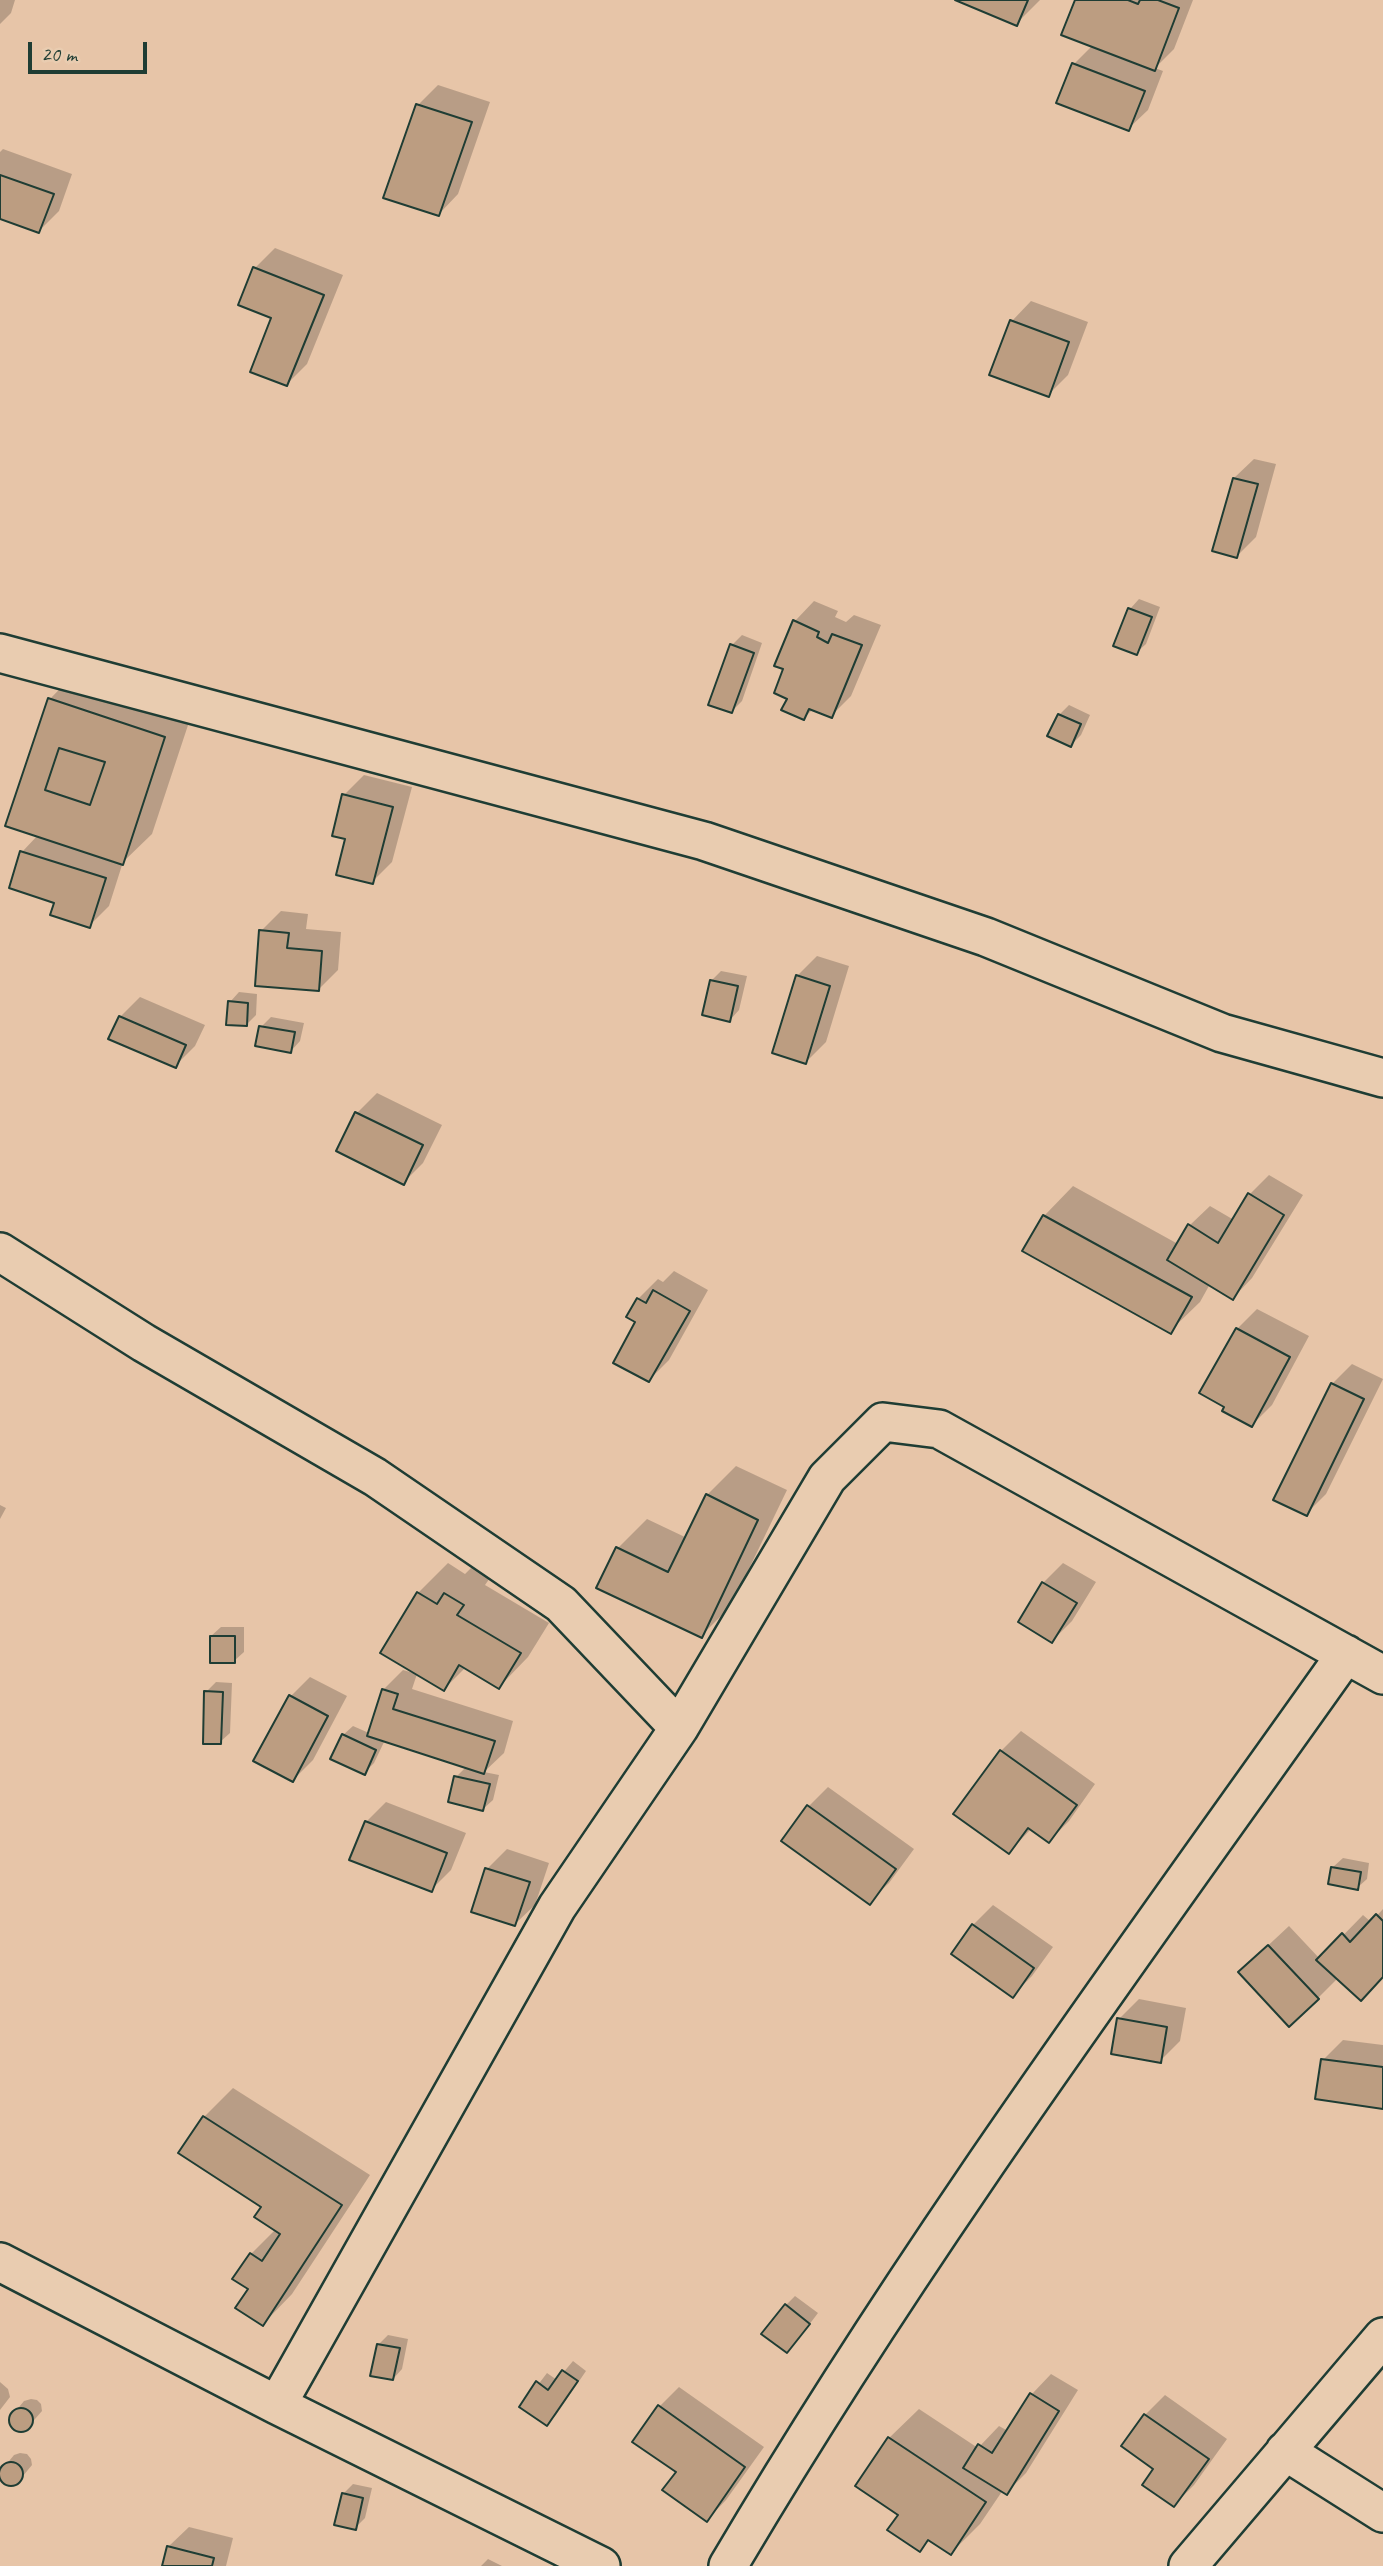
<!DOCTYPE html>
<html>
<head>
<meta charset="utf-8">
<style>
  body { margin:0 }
  #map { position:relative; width:1383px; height:2566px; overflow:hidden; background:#e7c5a8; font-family:Caveat,sans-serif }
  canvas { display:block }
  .scale { position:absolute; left:28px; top:42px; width:119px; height:32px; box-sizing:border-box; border:4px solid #1f3d34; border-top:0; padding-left:9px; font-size:21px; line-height:24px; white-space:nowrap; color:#1f3d34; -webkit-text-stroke:5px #e9ccb0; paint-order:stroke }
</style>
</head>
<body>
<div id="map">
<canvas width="1383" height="2566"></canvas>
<div class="scale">20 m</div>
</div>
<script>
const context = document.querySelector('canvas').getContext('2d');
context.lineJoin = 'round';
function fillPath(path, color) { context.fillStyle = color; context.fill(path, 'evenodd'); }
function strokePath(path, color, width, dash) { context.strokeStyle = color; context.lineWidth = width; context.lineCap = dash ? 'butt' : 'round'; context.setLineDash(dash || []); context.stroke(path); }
const shadow = new Path2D(`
  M0,0H15L11,13L0,24Z
  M960,0H1040L1017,23Z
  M1077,0H1193L1174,49L1155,68L1163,71L1148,110L1128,129L1074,64L1093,45Z
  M438,85L490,102L458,194L439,214L418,105Z
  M3,149L72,174L59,211L39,231L0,217V152Z
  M275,248L343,275L307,364L287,384L273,317L255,268Z
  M1031,301L1088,322L1068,375L1048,395L1012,321Z
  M1254,459L1276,464L1256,537L1236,557L1234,478Z
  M1139,599L1160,607L1146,644L1136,653L1130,609Z
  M814,601L838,611L835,617L846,622L854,615L881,625L851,696L831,716L814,708L804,718L789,698L786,668L795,621Z
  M742,635L762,643L742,701L732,711V645Z
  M79,669L194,707L152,834L123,862L109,906L89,926L56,902L22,852L38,835L50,699Z
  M1069,705L1090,715L1081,735L1071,745L1059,715Z
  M364,775L412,787L392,862L372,882L347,838L344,795Z
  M281,911L308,914L306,929L341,932L338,970L318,990L261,931Z
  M817,956L849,966L826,1042L806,1062L797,976Z
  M721,971L747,976L739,1010L730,1020L712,980Z
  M239,992L257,994L256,1015L246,1025L230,1002Z
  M140,997L205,1025L195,1046L175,1066L120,1017Z
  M271,1017L304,1023L300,1041L291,1051L261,1027Z
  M377,1093L442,1125L423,1163L403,1183L338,1150L357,1113Z
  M1269,1175L1303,1195L1252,1278L1233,1298L1210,1284L1200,1302L1170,1331L1025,1251L1044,1216L1073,1186L1178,1244L1190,1225L1210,1206L1234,1220L1249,1195Z
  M674,1271L708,1290L669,1360L649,1380L637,1321L638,1299L658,1279L663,1282Z
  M1257,1309L1309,1336L1272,1405L1252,1425L1227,1406L1202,1393L1237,1329Z
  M1352,1364L1383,1379L1326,1494L1306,1514L1332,1384Z
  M736,1466L787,1490L731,1606L702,1635L618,1548L647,1519L687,1538L707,1495Z
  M0,1505L6,1508L0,1519Z
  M448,1563L465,1574L474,1565L492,1575L485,1585L549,1623L528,1657L499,1687L466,1667L444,1689L383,1652L418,1593Z
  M1063,1563L1096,1582L1072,1621L1052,1641L1020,1621L1043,1583Z
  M221,1627H244V1652L234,1661L211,1636Z
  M403,1670L417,1674L412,1689L513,1721L504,1753L484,1772L499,1775L493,1800L483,1809L456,1777L466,1767L385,1740L374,1763L364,1773L343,1735L353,1726L369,1733L383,1690Z
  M310,1677L347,1696L313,1760L293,1780L290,1697Z
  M216,1682L232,1683L230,1733L220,1742L206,1692Z
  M1021,1731L1095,1784L1069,1821L1049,1841L1032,1828L1009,1852L1001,1751Z
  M828,1787L914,1849L889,1883L869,1902L808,1807Z
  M386,1802L466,1833L451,1870L431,1890L366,1822Z
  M507,1849L549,1863L535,1905L515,1924L487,1869Z
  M1343,1858L1369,1863L1367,1879L1357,1888L1333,1867Z
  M993,1905L1053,1947L1032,1976L1012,1996L953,1954L973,1925Z
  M1383,1909V1976L1338,1978L1318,1998L1260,1953L1289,1926L1320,1959L1363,1915L1371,1922Z
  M1139,1999L1186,2008L1180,2041L1160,2061L1119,2019Z
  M1343,2040L1383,2045V2108L1323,2060Z
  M233,2088L370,2175L292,2294L263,2324L250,2288L251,2254L276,2229L204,2117Z
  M795,2296L818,2313L796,2342L786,2305Z
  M388,2335L408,2339L402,2369L393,2379L379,2344Z
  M573,2361L586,2371L556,2415L547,2424L521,2407L547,2373L557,2380Z
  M1051,2374L1078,2390L1026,2473L1006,2493L1003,2490L980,2524L951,2553L930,2539L920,2550L900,2515L889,2438L919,2409L978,2448L999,2426L1008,2431L1032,2394Z
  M0,2382L8,2389L10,2397L0,2410Z
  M679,2387L764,2447L726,2500L707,2520L678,2471L659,2407Z
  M1165,2395L1227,2439L1194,2485L1174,2505L1155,2469L1145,2415Z
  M31,2399L37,2400L41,2404L42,2411L28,2427L22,2430L16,2429L10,2418L24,2401Z
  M20,2453L27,2454L31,2459L32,2465L18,2482L12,2485L5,2483L1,2478L0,2472L14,2455Z
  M353,2484L372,2488L365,2518L355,2528L343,2494Z
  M189,2527L233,2538L226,2566H163L169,2546Z
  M488,2559L502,2566H481Z`);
const building = new Path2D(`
  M955,0H1028L1017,26Z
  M1075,0H1128L1138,4L1140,0H1158L1179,8L1155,71L1061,35Z
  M1072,63L1145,91L1129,131L1056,103Z
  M416,104L472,122L439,216L383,198Z
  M0,175L54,194L39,233L0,219Z
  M253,267L324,295L287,386L250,372L271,318L238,305Z
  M1010,320L1069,342L1049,397L989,375Z
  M1233,478L1258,484L1237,558L1212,551Z
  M1128,608L1152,617L1137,655L1113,646Z
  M793,620L819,632L817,637L828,643L832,634L862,645L832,718L809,709L804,720L781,710L787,699L774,693L783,669L774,666Z
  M730,644L754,653L732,713L708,705Z
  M48,698L165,737L123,865L5,826ZM59,748L105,762L90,805L45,790Z
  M1058,714L1081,724L1071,747L1047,736Z
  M59,748L105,762L90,805L45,790Z
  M342,794L393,807L373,884L336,875L345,839L332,836Z
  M20,851L106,878L90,928L50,915L54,903L9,888Z
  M259,930L289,933L287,948L322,951L319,991L255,986Z
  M796,975L830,986L806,1064L772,1053Z
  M710,980L738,986L730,1022L702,1015Z
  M228,1001L248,1003L247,1026L226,1025Z
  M119,1016L186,1045L176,1068L108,1039Z
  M259,1026L295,1032L291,1053L255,1046Z
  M355,1112L423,1145L404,1185L336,1151Z
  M1248,1193L1284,1215L1233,1300L1167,1260L1188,1224L1218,1243Z
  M1043,1215L1192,1297L1171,1334L1022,1251Z
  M653,1290L690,1311L649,1382L613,1363L635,1322L626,1317L637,1298L646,1303Z
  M1236,1328L1290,1357L1252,1427L1222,1411L1224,1407L1199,1393Z
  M1331,1383L1364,1399L1307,1516L1273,1500Z
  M706,1494L758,1520L702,1638L596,1588L616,1547L668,1572Z
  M1042,1582L1077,1603L1052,1643L1018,1622Z
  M417,1592L437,1604L444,1593L464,1605L457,1615L521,1653L499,1689L459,1665L444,1691L380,1653Z
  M210,1636H235V1663H210Z
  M382,1689L398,1694L393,1709L495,1741L484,1774L367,1736Z
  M204,1691L223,1692L221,1744H203Z
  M289,1695L328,1716L293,1782L253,1761Z
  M342,1734L376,1750L365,1775L330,1759Z
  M1000,1750L1077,1805L1049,1843L1028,1828L1009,1854L953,1814Z
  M454,1776L490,1784L483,1811L448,1802Z
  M807,1805L896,1869L870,1905L781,1841Z
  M365,1821L447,1853L432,1892L349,1860Z
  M1331,1867L1361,1872L1358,1890L1328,1884Z
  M485,1868L530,1882L515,1926L471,1912Z
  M1376,1914L1383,1921V1977L1361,2001L1316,1960L1342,1933L1350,1942Z
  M972,1924L1034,1968L1013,1998L951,1954Z
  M1268,1945L1319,1999L1289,2027L1238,1972Z
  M1117,2018L1167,2027L1161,2063L1111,2054Z
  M1321,2059L1383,2067V2109L1315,2099Z
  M203,2116L342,2205L263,2326L235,2308L248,2289L232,2279L250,2253L262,2261L280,2234L254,2217L261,2207L178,2153Z
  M785,2304L810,2324L787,2353L761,2334Z
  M377,2344L400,2348L393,2380L370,2376Z
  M562,2370L578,2381L547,2426L519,2407L536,2381L548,2390Z
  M1030,2393L1059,2411L1007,2495L963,2468L978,2444L992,2453Z
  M658,2405L745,2467L707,2522L662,2490L676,2472L632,2442Z
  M9 2420a12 12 0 1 1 24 0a12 12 0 1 1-24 0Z
  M1144,2414L1209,2459L1174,2507L1142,2485L1153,2469L1121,2446Z
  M888,2437L986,2502L951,2555L928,2540L920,2552L887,2530L898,2515L855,2486Z
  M-1 2474a12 12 0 1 1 24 0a12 12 0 1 1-24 0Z
  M342,2493L363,2498L356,2530L334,2525Z
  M167,2546L214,2558L212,2566H162Z`);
const minor = new Path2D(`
  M0,653L704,841L986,937L1222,1033L1383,1078
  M0,1252L144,1343L375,1477L561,1604L679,1728
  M0,2262L277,2405L601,2566
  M277,2405L557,1907L679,1728L827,1478L883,1422L939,1429L1383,1675
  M1285,2451L1383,2513
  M728,2566C914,2250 1134,1953 1346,1654
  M1188,2566L1383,2337`);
fillPath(shadow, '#0003');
fillPath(building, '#bc9d81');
strokePath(building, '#1f3d34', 2);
strokePath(minor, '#1f3d34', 42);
strokePath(minor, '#e9ccb0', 37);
</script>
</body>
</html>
